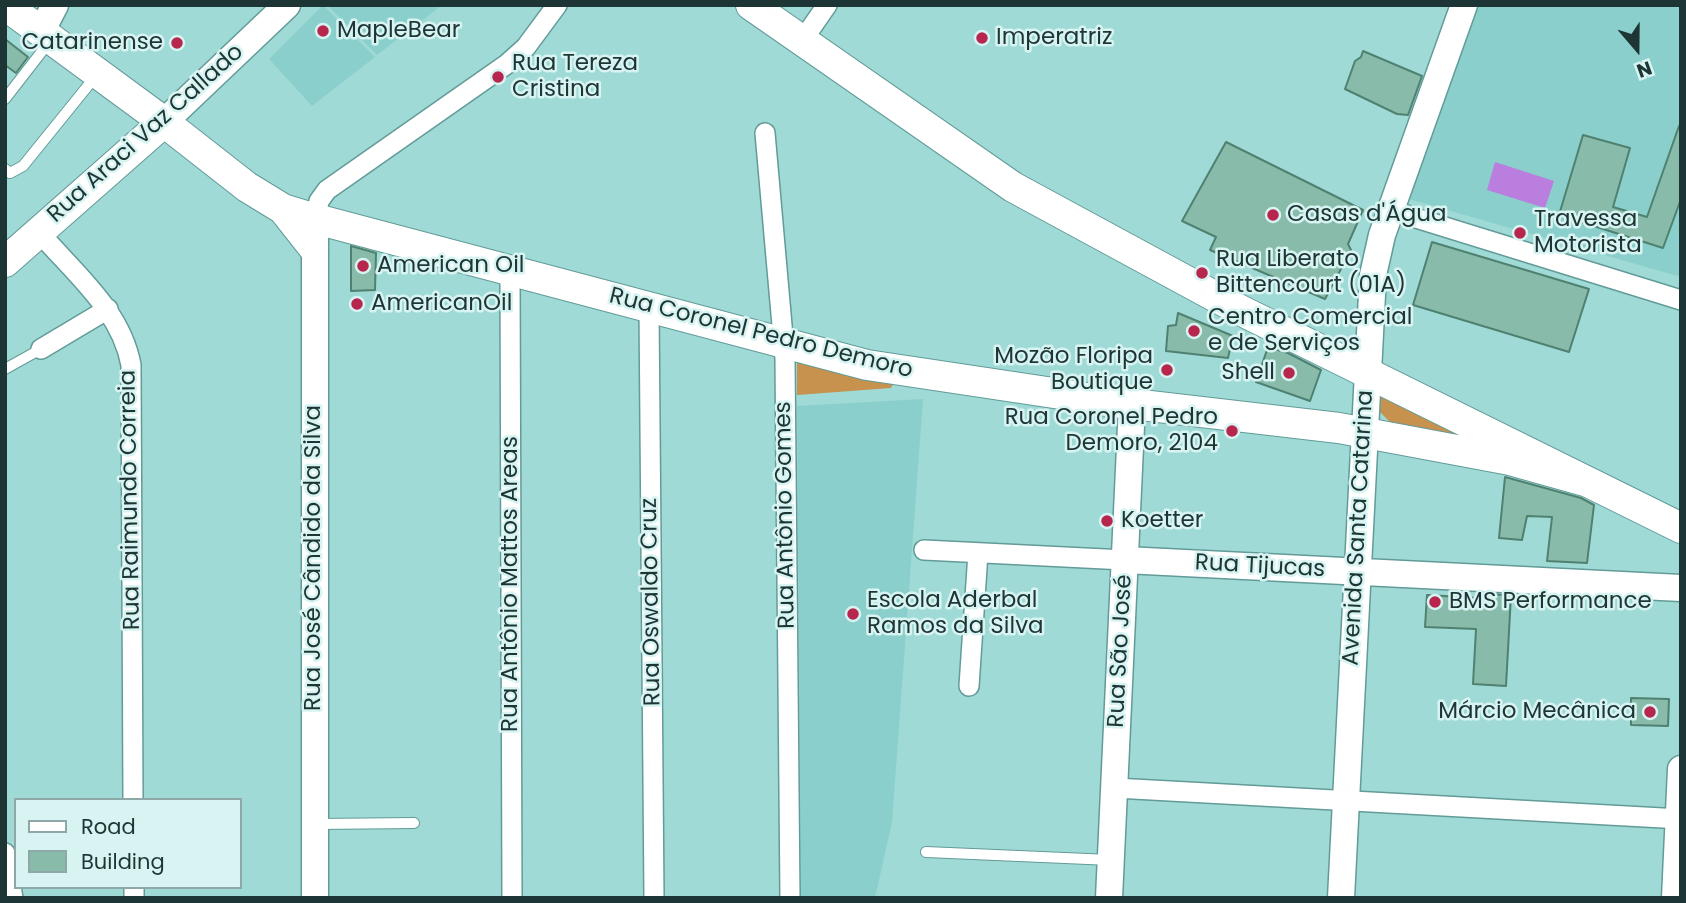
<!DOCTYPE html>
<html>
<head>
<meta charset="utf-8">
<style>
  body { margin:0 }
  #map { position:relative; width:1686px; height:903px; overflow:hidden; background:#9fdad6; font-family:Poppins,sans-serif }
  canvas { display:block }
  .frame { position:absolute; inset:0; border:7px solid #1d3534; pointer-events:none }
  .legend { position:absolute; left:14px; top:798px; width:228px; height:91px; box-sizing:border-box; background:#d7f4f2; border:2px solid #8da8a6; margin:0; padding:9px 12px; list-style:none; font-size:21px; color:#1d3534 }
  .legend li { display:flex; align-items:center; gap:14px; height:35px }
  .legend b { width:35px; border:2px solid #8da8a6 }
  .north { position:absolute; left:1602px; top:14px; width:70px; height:70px; -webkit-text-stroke:5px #d7f4f2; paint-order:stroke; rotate:160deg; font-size:19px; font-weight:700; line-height:28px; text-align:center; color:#1d3534 }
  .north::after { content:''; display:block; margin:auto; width:24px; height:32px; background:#1d3534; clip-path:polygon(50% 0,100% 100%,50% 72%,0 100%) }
</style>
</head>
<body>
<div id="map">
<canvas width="1686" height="903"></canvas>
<div class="frame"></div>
<ul class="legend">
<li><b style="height:9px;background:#fff"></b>Road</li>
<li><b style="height:19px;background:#88bba9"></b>Building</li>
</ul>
<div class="north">N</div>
</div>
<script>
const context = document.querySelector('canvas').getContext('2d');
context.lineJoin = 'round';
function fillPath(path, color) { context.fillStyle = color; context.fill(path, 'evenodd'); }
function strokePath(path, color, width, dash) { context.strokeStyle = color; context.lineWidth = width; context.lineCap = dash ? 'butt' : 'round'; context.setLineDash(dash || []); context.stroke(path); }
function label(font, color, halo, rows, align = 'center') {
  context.font = font + ' Poppins,sans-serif'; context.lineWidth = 5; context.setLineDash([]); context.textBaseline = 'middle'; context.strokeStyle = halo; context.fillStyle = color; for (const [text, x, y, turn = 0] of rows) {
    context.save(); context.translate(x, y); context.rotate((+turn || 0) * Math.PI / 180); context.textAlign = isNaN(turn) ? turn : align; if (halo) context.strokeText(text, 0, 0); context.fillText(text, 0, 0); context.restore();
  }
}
const built = new Path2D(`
  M323,5L375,57L312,106L269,59Z
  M330,5H442L377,55L329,7Z
  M1478,5H1681V277L1409,199Z
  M923,399L892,822L875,898H801L797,406Z`);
const green = new Path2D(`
  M797,357L894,382L891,388L797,395Z
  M1381,395L1467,424L1460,438L1391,423L1380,412Z`);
const water = new Path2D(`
  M1495,162L1554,181L1545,208L1487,190Z`);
const building = new Path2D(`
  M5,39L28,57L16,73L5,65Z
  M1363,51L1422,76L1408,115L1397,114L1345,89L1355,61L1361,57Z
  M1679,126H1681V199L1663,248L1559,215L1583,135L1630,148L1613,207L1647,217Z
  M1226,142L1363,210L1348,244L1351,250L1325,299L1210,250L1216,237L1182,221Z
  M1432,242L1589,289L1569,352L1413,305Z
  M351,246L376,253L375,290L351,291Z
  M1178,313L1233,336L1228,358L1166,351L1168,326L1176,325Z
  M1268,347L1288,353L1321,370L1310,401L1256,382Z
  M1505,477L1581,498L1594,505L1587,563L1547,561L1552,517L1527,516L1522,540L1499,538Z
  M1478,594L1511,595L1506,686L1473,684L1476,629L1425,627L1427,595L1478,598Z
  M1631,698L1669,699L1668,726L1631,725Z`);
const lane = new Path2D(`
  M5,99L50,41
  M5,169L10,173L23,166L95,77
  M5,369L41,349
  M317,824L414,823
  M926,852L1111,860`);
const street = new Path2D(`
  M802,41L827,5
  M765,133L785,359L790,898
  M1390,210L1681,300
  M316,219L319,201L327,190L507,64L526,47L557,5
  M39,232C74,273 121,310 131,365L133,800
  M510,270L512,898
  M649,307L654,898
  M41,349L108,309
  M924,550L1125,560
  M969,686L978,553
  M1115,788L1681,819
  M5,853L13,898
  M134,887V898`);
const secondary = new Path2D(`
  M41,32L55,5
  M164,122L287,5
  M1125,560L1681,588
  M315,898V227
  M1109,898L1132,404
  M1341,898L1373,275L1382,235L1464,5
  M1675,898L1681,769`);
const primary = new Path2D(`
  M5,5L164,122L247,187L283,209L316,219L867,365L1107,401L1339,428L1510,460L1585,481
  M751,5L1013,187L1240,310L1681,528
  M283,209L313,247
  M5,262L164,122`);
const markers = [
  [323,31,7,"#b7264d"],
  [982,38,7,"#b7264d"],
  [177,43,7,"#b7264d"],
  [498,77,7,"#b7264d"],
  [1273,215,7,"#b7264d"],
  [1520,233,7,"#b7264d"],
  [363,266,7,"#b7264d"],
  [1202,273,7,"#b7264d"],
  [357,304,7,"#b7264d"],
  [1194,331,7,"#b7264d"],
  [1167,370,7,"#b7264d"],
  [1289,373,7,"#b7264d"],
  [1232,431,7,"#b7264d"],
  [1107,521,7,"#b7264d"],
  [1435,602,7,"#b7264d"],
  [853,614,7,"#b7264d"],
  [1650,712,7,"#b7264d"]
];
const poiNames = [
  ["MapleBear",337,31],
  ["Imperatriz",996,38],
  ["Catarinense",163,43,"right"],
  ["Rua Tereza",512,64],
  ["Cristina",512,90],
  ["Casas d'Água",1287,215],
  ["Travessa",1534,220],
  ["Motorista",1534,246],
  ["Rua Liberato",1216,260],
  ["Bittencourt (01A)",1216,286],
  ["American Oil",377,266],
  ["AmericanOil",371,304],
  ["Centro Comercial",1208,318],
  ["e de Serviços",1208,344],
  ["Mozão Floripa",1153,357,"right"],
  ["Boutique",1153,383,"right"],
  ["Shell",1275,373,"right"],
  ["Rua Coronel Pedro",1218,418,"right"],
  ["Demoro, 2104",1218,444,"right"],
  ["Koetter",1121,521],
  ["Escola Aderbal",867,601],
  ["Ramos da Silva",867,627],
  ["BMS Performance",1449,602],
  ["Márcio Mecânica",1636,712,"right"]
];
const streetNames = [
  ["Rua Araci Vaz Callado",146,134,-42],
  ["Rua Coronel Pedro Demoro",761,334,14],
  ["Rua Raimundo Correia",131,500,-91],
  ["Rua Antônio Gomes",786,515,-91],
  ["Avenida Santa Catarina",1359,528,-87],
  ["Rua José Cândido da Silva",314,558,-90],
  ["Rua Tijucas",1260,567,3],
  ["Rua Antônio Mattos Areas",511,584,-90],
  ["Rua Oswaldo Cruz",652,602,-91],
  ["Rua São José",1121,651,-87]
];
fillPath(built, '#8acfcb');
fillPath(green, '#c6924e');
fillPath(water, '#b97ede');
fillPath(building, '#88bba9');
strokePath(building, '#4f8171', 2);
strokePath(lane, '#629b98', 12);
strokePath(street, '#629b98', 22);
strokePath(secondary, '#629b98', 29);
strokePath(primary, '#629b98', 32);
strokePath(lane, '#fff', 10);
strokePath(street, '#fff', 19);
strokePath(secondary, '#fff', 26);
strokePath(primary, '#fff', 30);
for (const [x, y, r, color] of markers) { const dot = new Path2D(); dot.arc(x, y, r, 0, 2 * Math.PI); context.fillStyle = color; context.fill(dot); strokePath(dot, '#d7f4f2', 2.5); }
label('23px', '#1d3534', '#d7f4f2', poiNames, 'left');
label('23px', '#1d3534', '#d7f4f2', streetNames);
</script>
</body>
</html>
